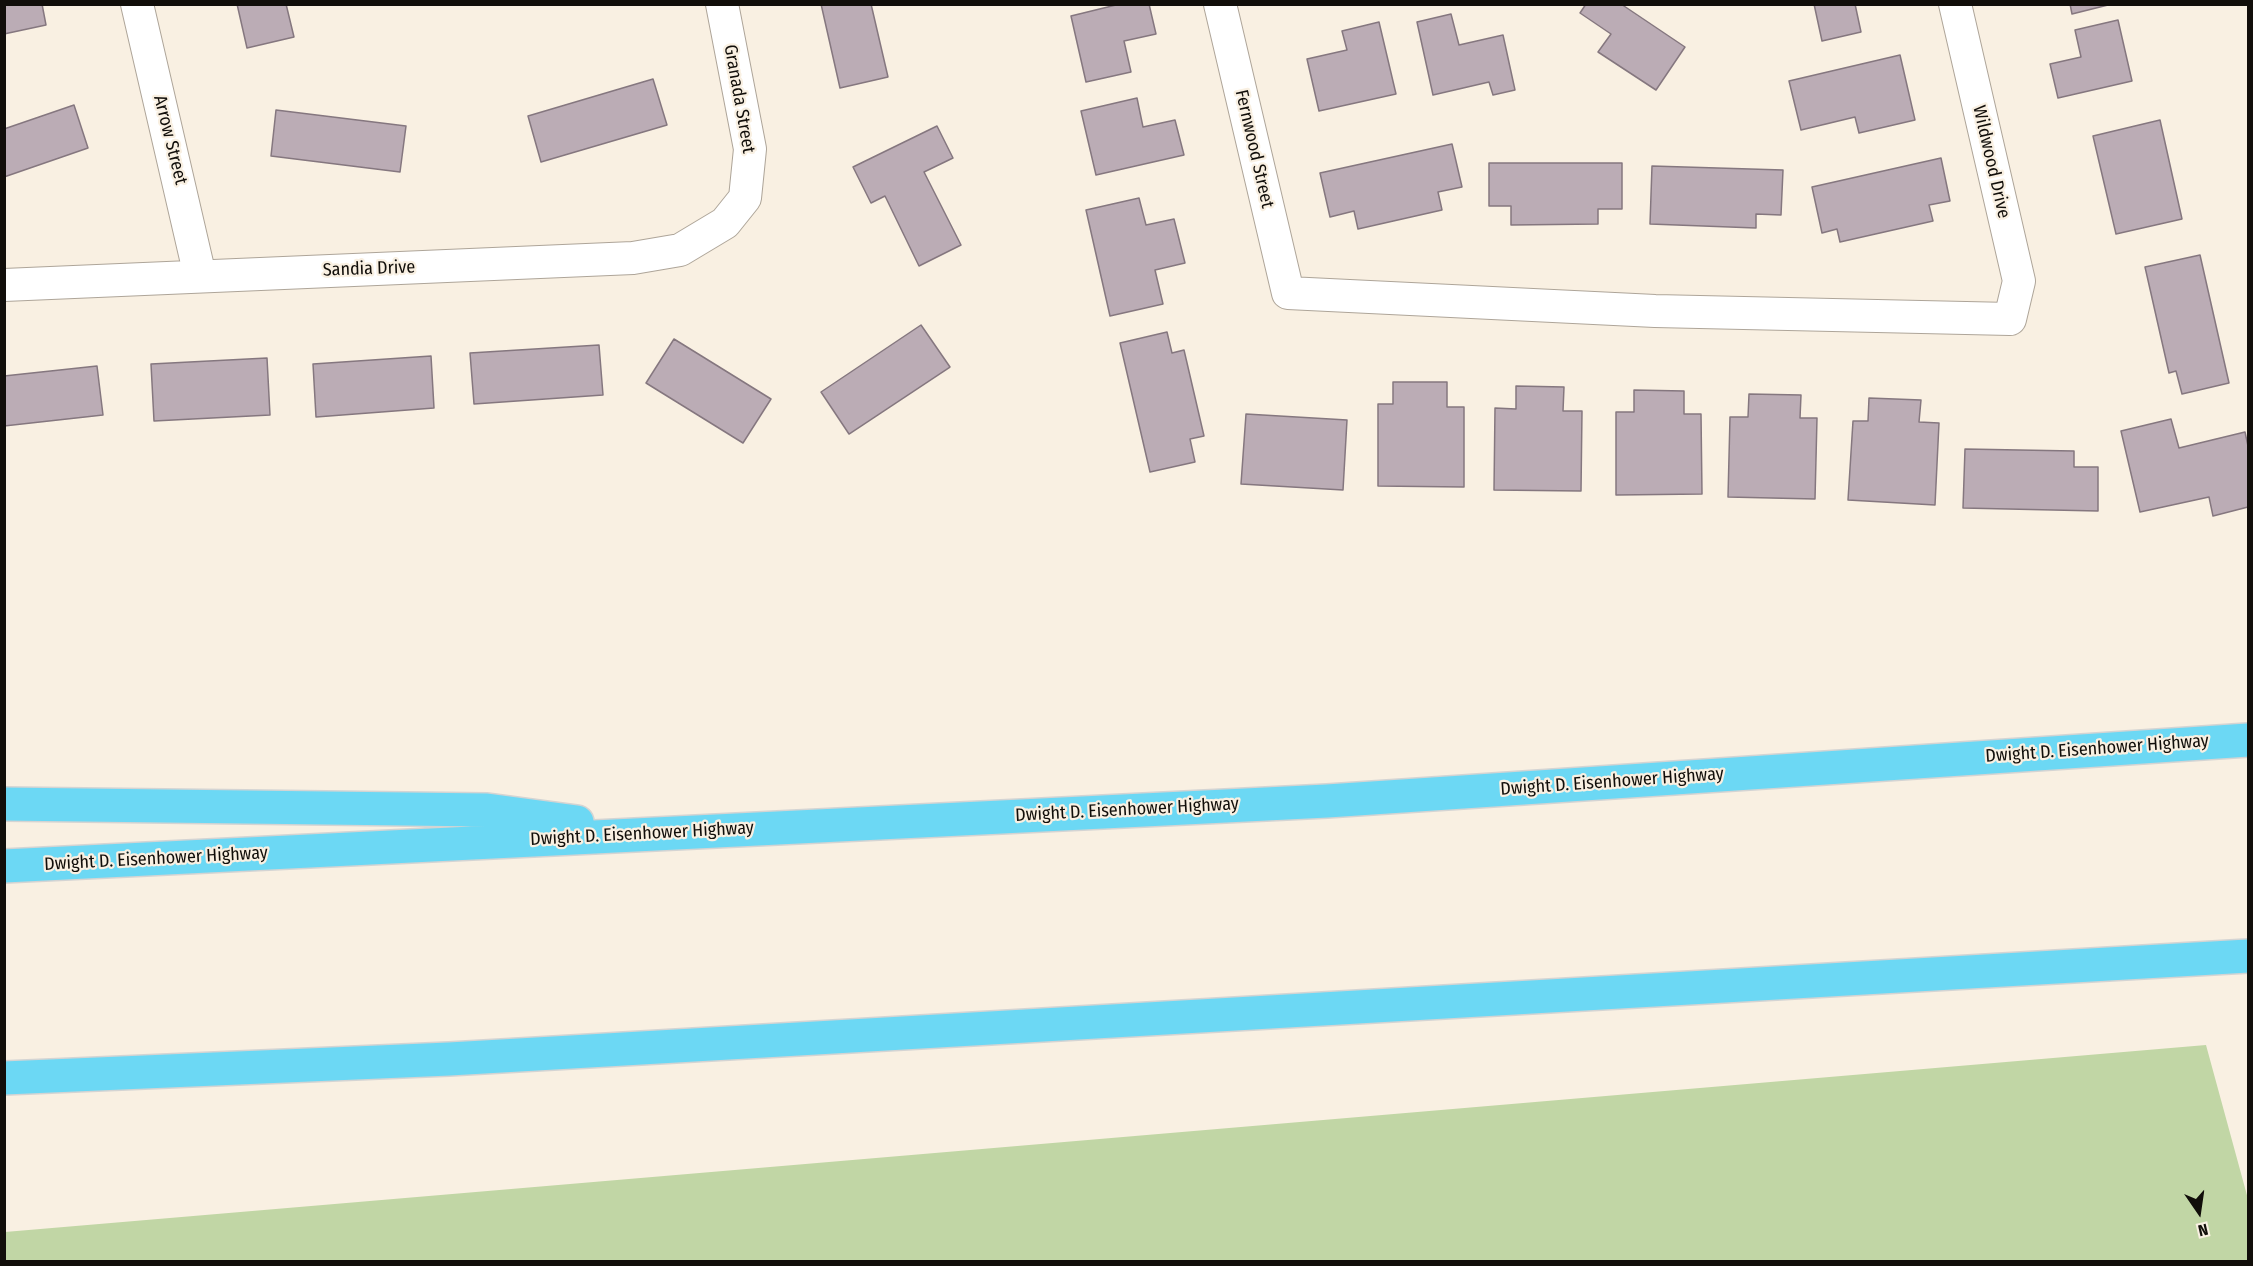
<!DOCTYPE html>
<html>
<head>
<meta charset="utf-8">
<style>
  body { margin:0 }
  #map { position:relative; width:2253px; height:1266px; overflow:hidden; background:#f9f0e2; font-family:"Fira Sans Condensed",sans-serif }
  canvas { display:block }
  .frame { position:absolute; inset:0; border:6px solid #110e0a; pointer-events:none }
  .north { position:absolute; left:2169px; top:1182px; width:60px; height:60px; -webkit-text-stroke:4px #f9f0e2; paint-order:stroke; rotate:167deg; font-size:16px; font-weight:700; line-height:24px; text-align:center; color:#110e0a }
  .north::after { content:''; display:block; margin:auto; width:21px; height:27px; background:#110e0a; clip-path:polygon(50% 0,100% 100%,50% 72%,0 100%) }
</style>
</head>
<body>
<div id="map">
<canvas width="2253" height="1266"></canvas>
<div class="frame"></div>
<div class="north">N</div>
</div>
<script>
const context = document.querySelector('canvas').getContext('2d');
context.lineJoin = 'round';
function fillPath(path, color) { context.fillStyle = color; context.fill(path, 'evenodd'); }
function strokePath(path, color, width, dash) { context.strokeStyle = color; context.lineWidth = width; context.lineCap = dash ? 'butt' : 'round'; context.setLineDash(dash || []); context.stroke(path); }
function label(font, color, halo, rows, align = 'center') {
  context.font = font + ' "Fira Sans Condensed",sans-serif'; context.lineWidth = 4.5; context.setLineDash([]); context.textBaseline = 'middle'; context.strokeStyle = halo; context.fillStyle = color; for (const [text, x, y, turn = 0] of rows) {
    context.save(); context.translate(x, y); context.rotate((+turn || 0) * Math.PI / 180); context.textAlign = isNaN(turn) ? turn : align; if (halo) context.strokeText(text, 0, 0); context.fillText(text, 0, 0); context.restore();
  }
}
const green = new Path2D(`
  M2206,1045L2248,1199V1261H5V1232Z`);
const building = new Path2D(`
  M4,4H42L46,25L4,34Z
  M237,4H286L294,37L247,48Z
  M821,4H871L888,77L840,88Z
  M1120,4H1149L1156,34L1124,41L1131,72L1086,82L1071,16Z
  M1586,4H1621L1685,47L1656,90L1598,52L1611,34L1580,13Z
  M1814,4H1855L1861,32L1822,41Z
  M2070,4H2112L2072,14Z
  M1451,14L1459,45L1503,35L1515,90L1493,95L1489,82L1433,95L1417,22Z
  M2118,20L2132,81L2058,98L2050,64L2081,57L2075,30Z
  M1379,22L1396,94L1319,111L1307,59L1347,50L1342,31Z
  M1900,55L1915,120L1859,133L1855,117L1801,130L1789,81Z
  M653,79L667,125L541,162L528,116Z
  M1137,98L1143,127L1175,120L1184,155L1096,175L1081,111Z
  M74,105L88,148L4,177V129Z
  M276,110L406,126L400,172L271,156Z
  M2160,120L2182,219L2116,234L2093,136Z
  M937,126L953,158L924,172L961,245L919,266L885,196L871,203L853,167Z
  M1452,144L1462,187L1438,192L1442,210L1358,229L1354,211L1330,217L1320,173Z
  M1941,158L1950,201L1929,205L1933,221L1840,242L1837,229L1822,233L1812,187Z
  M1489,163H1622V209H1598V224L1511,225V206H1489Z
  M1652,166L1783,170L1781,215L1756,214V228L1650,224Z
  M1139,198L1146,225L1174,219L1185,263L1155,270L1163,304L1110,316L1086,210Z
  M2200,255L2229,383L2182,394L2176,371L2169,373L2145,267Z
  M921,325L950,367L849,434L821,392Z
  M1167,332L1172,353L1184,350L1204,436L1190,439L1195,462L1150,472L1120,343Z
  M674,339L771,399L743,443L646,383Z
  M599,345L603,395L474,404L470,353Z
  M431,356L434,408L316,417L313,364Z
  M267,358L270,415L154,421L151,364Z
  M97,366L103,415L4,426V376Z
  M1393,382H1447V407H1464V487L1378,486V404H1393Z
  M1516,386L1564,387L1563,411H1582L1581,491L1494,490L1495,408L1516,409Z
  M1634,390L1684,391V414H1701L1702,494L1616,495V412H1634Z
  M1749,394L1801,395L1800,418H1817L1815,499L1728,497L1730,417H1748Z
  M1869,398L1921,400L1919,422L1939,423L1935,505L1848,500L1853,421H1868Z
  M1246,414L1347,420L1343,490L1241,484Z
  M2171,419L2179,448L2245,432L2248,446V507L2213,516L2209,497L2140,512L2121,431Z
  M1965,449L2074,451V467H2098V511L1963,508Z`);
const minor = new Path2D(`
  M137,4L200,276
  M1220,4L1288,293L1655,311L2010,319L2019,281L1955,4
  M4,285L633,258L680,250L725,223L745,198L750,149L722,4`);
const motorway = new Path2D(`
  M4,804L487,810L577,822
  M4,866L1327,801L2248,740
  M4,1078L449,1059L2248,956`);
const streetNames = [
  ["Granada Street",739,99,80],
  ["Arrow Street",170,140,76],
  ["Fernwood Street",1254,149,77],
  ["Wildwood Drive",1991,162,77],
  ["Sandia Drive",369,269,-2],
  ["Dwight D. Eisenhower Highway",2097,749,-4],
  ["Dwight D. Eisenhower Highway",1612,782,-4],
  ["Dwight D. Eisenhower Highway",1127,810,-3],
  ["Dwight D. Eisenhower Highway",642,834,-3],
  ["Dwight D. Eisenhower Highway",156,859,-3]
];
fillPath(green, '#c1d6a5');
fillPath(building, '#bbacb5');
strokePath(building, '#85777f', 1.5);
strokePath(minor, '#aea599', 34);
strokePath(motorway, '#d4d4d3', 36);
strokePath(minor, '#fff', 32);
strokePath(motorway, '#6cd8f4', 33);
label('18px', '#110e0a', '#f9f0e2', streetNames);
</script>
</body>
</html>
